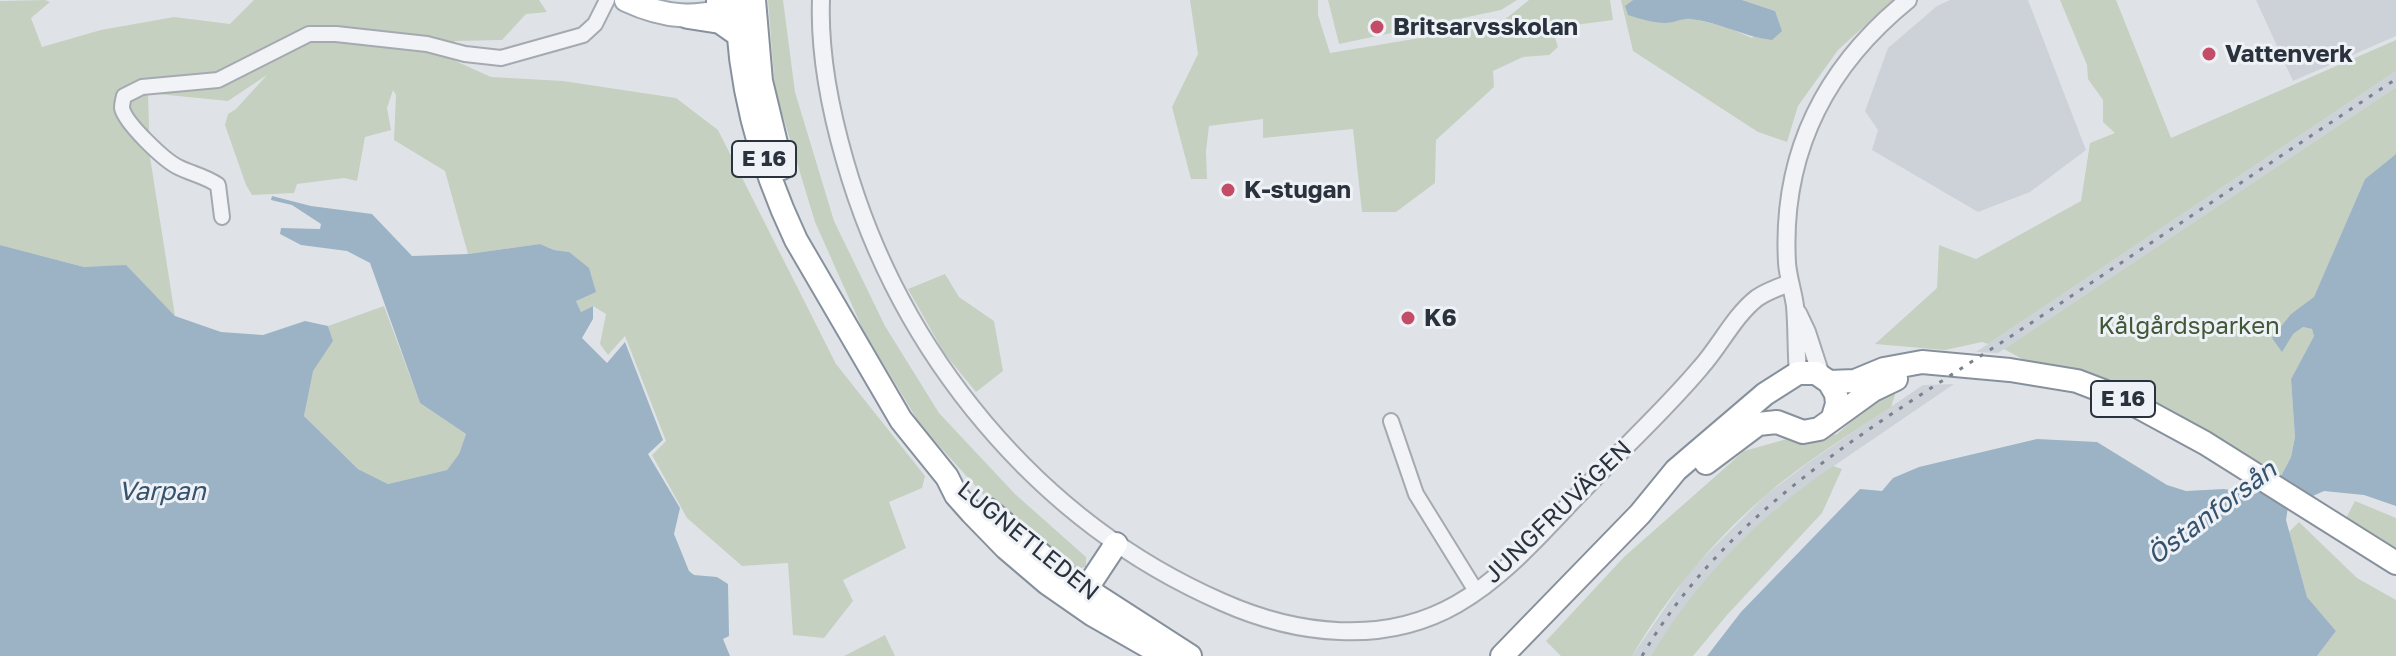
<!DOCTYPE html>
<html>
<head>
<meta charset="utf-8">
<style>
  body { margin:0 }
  canvas { display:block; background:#dfe3e7 }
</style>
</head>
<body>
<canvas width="2396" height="656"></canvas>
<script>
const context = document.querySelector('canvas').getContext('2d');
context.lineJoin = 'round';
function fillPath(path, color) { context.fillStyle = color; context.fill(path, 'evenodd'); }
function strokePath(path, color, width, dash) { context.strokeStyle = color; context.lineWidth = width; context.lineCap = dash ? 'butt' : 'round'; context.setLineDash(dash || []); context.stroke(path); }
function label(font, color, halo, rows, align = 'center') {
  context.font = font + ' "Golos Text",sans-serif'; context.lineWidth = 6; context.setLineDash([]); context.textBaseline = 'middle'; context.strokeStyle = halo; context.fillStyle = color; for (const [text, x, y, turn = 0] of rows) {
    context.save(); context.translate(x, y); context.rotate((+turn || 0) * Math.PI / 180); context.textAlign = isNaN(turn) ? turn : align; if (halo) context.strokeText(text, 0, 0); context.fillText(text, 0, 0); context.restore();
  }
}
const built = new Path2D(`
  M1950,0H2028L2086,150L2030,192L1978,212L1872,150L1878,130L1865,111L1888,48L1937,6Z
  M2256,0H2396V36L2293,81Z
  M2396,71V87L1998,353L1976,352Z
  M1954,384L1822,474L1777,508L1681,611L1651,656H1632L1691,570L1766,495L1812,460L1923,385Z`);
const green = new Path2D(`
  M45,0L50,2L31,18L42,47L101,30L174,17L230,24L254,0H539L547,12L526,14L502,40L455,41L449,58L491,77L563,81L676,98L718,130L836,364L925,476L922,488L889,502L906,548L843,580L853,601L824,638L793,635L788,563L742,566L687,518L652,455L666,441L625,336L608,355L600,344L606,314L593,306L581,312L576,301L569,252L554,250L540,244L468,254L445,171L394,140L396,95L393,90L387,108L391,130L365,137L357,181L344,178L297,184L294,193L252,195L246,185L225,125L228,114L236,109L267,75L228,101L148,93L150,157L175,316L126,266L84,267L0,245V1Z
  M768,0H783L795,92L834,221L885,326L939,413L1015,494L1086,557V567L1074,569L1000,513L921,426L864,332L815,222L775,90Z
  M1190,0H1318V15L1330,53L1498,25L1529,0H1610L1613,20L1552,28L1558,47L1549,55L1523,57L1493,71L1494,87L1436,140L1435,183L1396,212H1362L1353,129L1263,138V119L1209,126L1206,151L1207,179H1191L1172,107L1198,54Z
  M1328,0H1517L1501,10L1339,44Z
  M1621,0H1633L1626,6L1667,23L1689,18L1727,27L1752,38L1775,11L1742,0H1898L1881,11L1838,50L1798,106L1787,142L1758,132L1633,51Z
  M2060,0H2116L2171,138L2396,40V71L1988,344L1982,342L1945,350L1875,344L1937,288L1939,245L1976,259L2081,201L2090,143L2115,133L2103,122V100L2088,79L2087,65Z
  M2396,87V154L2365,179L2314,298L2291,314L2293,334L2303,327L2312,329L2314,336L2291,379L2295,437L2291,457L2280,478L2141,395L2074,369L2024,360L2004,349Z
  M945,274L959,297L994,321L1003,371L976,392L944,353L908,289Z
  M384,306L420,403L466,434L459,454L447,470L388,484L358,469L304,416L312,371L333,341L328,326Z
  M1892,390L1895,395L1891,407C1849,435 1804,462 1765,496C1712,542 1668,595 1632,656H1561L1546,641L1624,557L1744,451L1794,437L1816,439L1837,434L1884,393Z
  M1833,466L1842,469L1822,513L1727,615L1693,656H1651C1696,580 1759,516 1833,466Z
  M2355,501L2396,518V550L2344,522Z
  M2299,522L2357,578L2396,600V656H2317L2336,631L2307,597L2289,532Z
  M885,635L895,656H844Z`);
const water = new Path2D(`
  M1633,0H1742L1775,11L1782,31L1772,40C1744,37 1720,22 1691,19C1683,18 1675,23 1666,23C1653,23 1641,19 1628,15L1625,6Z
  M2396,154V506L2364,495L2324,491L2288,507L2286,520L2307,597L2336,631L2317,656H1707L1741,612L1860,489L1882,491L1893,478L1919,467L2037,439L2097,442L2167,485L2186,491L2224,489L2255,494L2280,478L2291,457L2295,437L2291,379L2314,336L2312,329L2303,327L2293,334L2282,352L2272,338L2291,314L2314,297L2365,179Z
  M272,196L311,206L372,214L412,256L468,254L540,244L554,250L569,252L589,268L596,292L576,301L581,312L593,306V319L582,338L607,363L625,342L663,440L648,454L680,508L674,534L689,571L694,575L717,577L728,584L729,636L723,639L730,656H0V245L84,267L126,265L175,316L221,332L263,335L305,321L328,326L333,341L313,371L304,416L358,469L388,484L447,470L459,454L466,434L420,403L370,263L347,251L301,245L280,234L281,228L320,229L321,224L292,205L271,200Z`);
const minor = new Path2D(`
  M222,217L218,185C205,176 192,174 178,167C164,160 125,123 122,108C122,104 123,100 124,96L142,87L218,80L309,34H336L427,44L465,54L501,58L583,35L595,24L607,0
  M1391,421L1416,494L1476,591`);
const tertiary = new Path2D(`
  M821,0C819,54 830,109 845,161C900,353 1037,521 1222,602C1296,635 1384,646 1457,604C1506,576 1544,530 1583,490C1622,449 1665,410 1701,367C1720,346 1734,316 1757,298C1767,291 1779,287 1790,283
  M1798,313L1807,332L1821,375
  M1798,373C1796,351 1797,328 1795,306C1793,291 1788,277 1787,263C1781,154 1824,68 1908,0`);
const primary = new Path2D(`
  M626,0C667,19 695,19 737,8`);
const trunk = new Path2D(`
  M737,0C738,83 761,166 796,240L901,420L947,477L956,495L972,513L1006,548L1047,583L1093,615L1165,656
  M754,0L761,81L782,168
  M718,2L719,0
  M688,17L720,22L740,36
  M1829,382L1855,381L1884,369L1922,362L2010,370L2077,381L2124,399L2205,443L2396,563
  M1706,463L1758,424L1777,422L1803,432L1819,429L1873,390L1896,379
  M989,510L1066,576L1190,656
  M1079,600L1116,544
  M1502,656L1640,514L1676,470L1765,394L1798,373H1816L1829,382L1836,394L1837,404L1833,417`);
const rail = new Path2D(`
  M1642,656C1731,503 1885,420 2028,325C2151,243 2273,161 2396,79`);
const markers = [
  [1377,27,8,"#c44c66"],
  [2209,54,8,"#c44c66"],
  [1228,190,8,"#c44c66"],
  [1408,318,8,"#c44c66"]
];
const shields = [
  [764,159,64],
  [2123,399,64]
];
const shieldNames = [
  ["E 16",764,159],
  ["E 16",2123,399]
];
const poiNames = [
  ["Britsarvsskolan",1393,27],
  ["Vattenverk",2225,54],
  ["K-stugan",1244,190],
  ["K6",1424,318]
];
const parkNames = [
  ["Kålgårdsparken",2189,326]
];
const streetNames = [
  ["JUNGFRUVÄGEN",1558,512,-44],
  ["LUGNETLEDEN",1028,541,39]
];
const waterNames = [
  ["Varpan",162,492],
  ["Östanforsån",2212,513,-37]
];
fillPath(built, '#cdd2d9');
fillPath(green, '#c6d0c1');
fillPath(water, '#9cb3c5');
strokePath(minor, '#a5aab1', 18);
strokePath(tertiary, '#a5aab1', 20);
strokePath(primary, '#9fa8b2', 26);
strokePath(trunk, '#87919d', 26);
strokePath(minor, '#f1f3f6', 14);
strokePath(tertiary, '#f1f3f6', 16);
strokePath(primary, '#fff', 22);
strokePath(trunk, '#fff', 22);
strokePath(rail, '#79838f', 3, [4, 8]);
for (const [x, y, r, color] of markers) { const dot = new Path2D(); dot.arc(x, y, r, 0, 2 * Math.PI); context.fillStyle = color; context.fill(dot); strokePath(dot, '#eef1f5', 3); }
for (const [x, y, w] of shields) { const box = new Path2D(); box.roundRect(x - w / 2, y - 18, w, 36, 6); context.fillStyle = '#eef1f5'; context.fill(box); strokePath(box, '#29323d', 2); }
label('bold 22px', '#29323d', null, shieldNames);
label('bold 24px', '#29323d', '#eef1f5', poiNames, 'left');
label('24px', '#405837', '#eef1f5', parkNames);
label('24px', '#29323d', '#eef1f5', streetNames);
label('italic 26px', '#36536e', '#eef1f5', waterNames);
</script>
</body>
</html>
